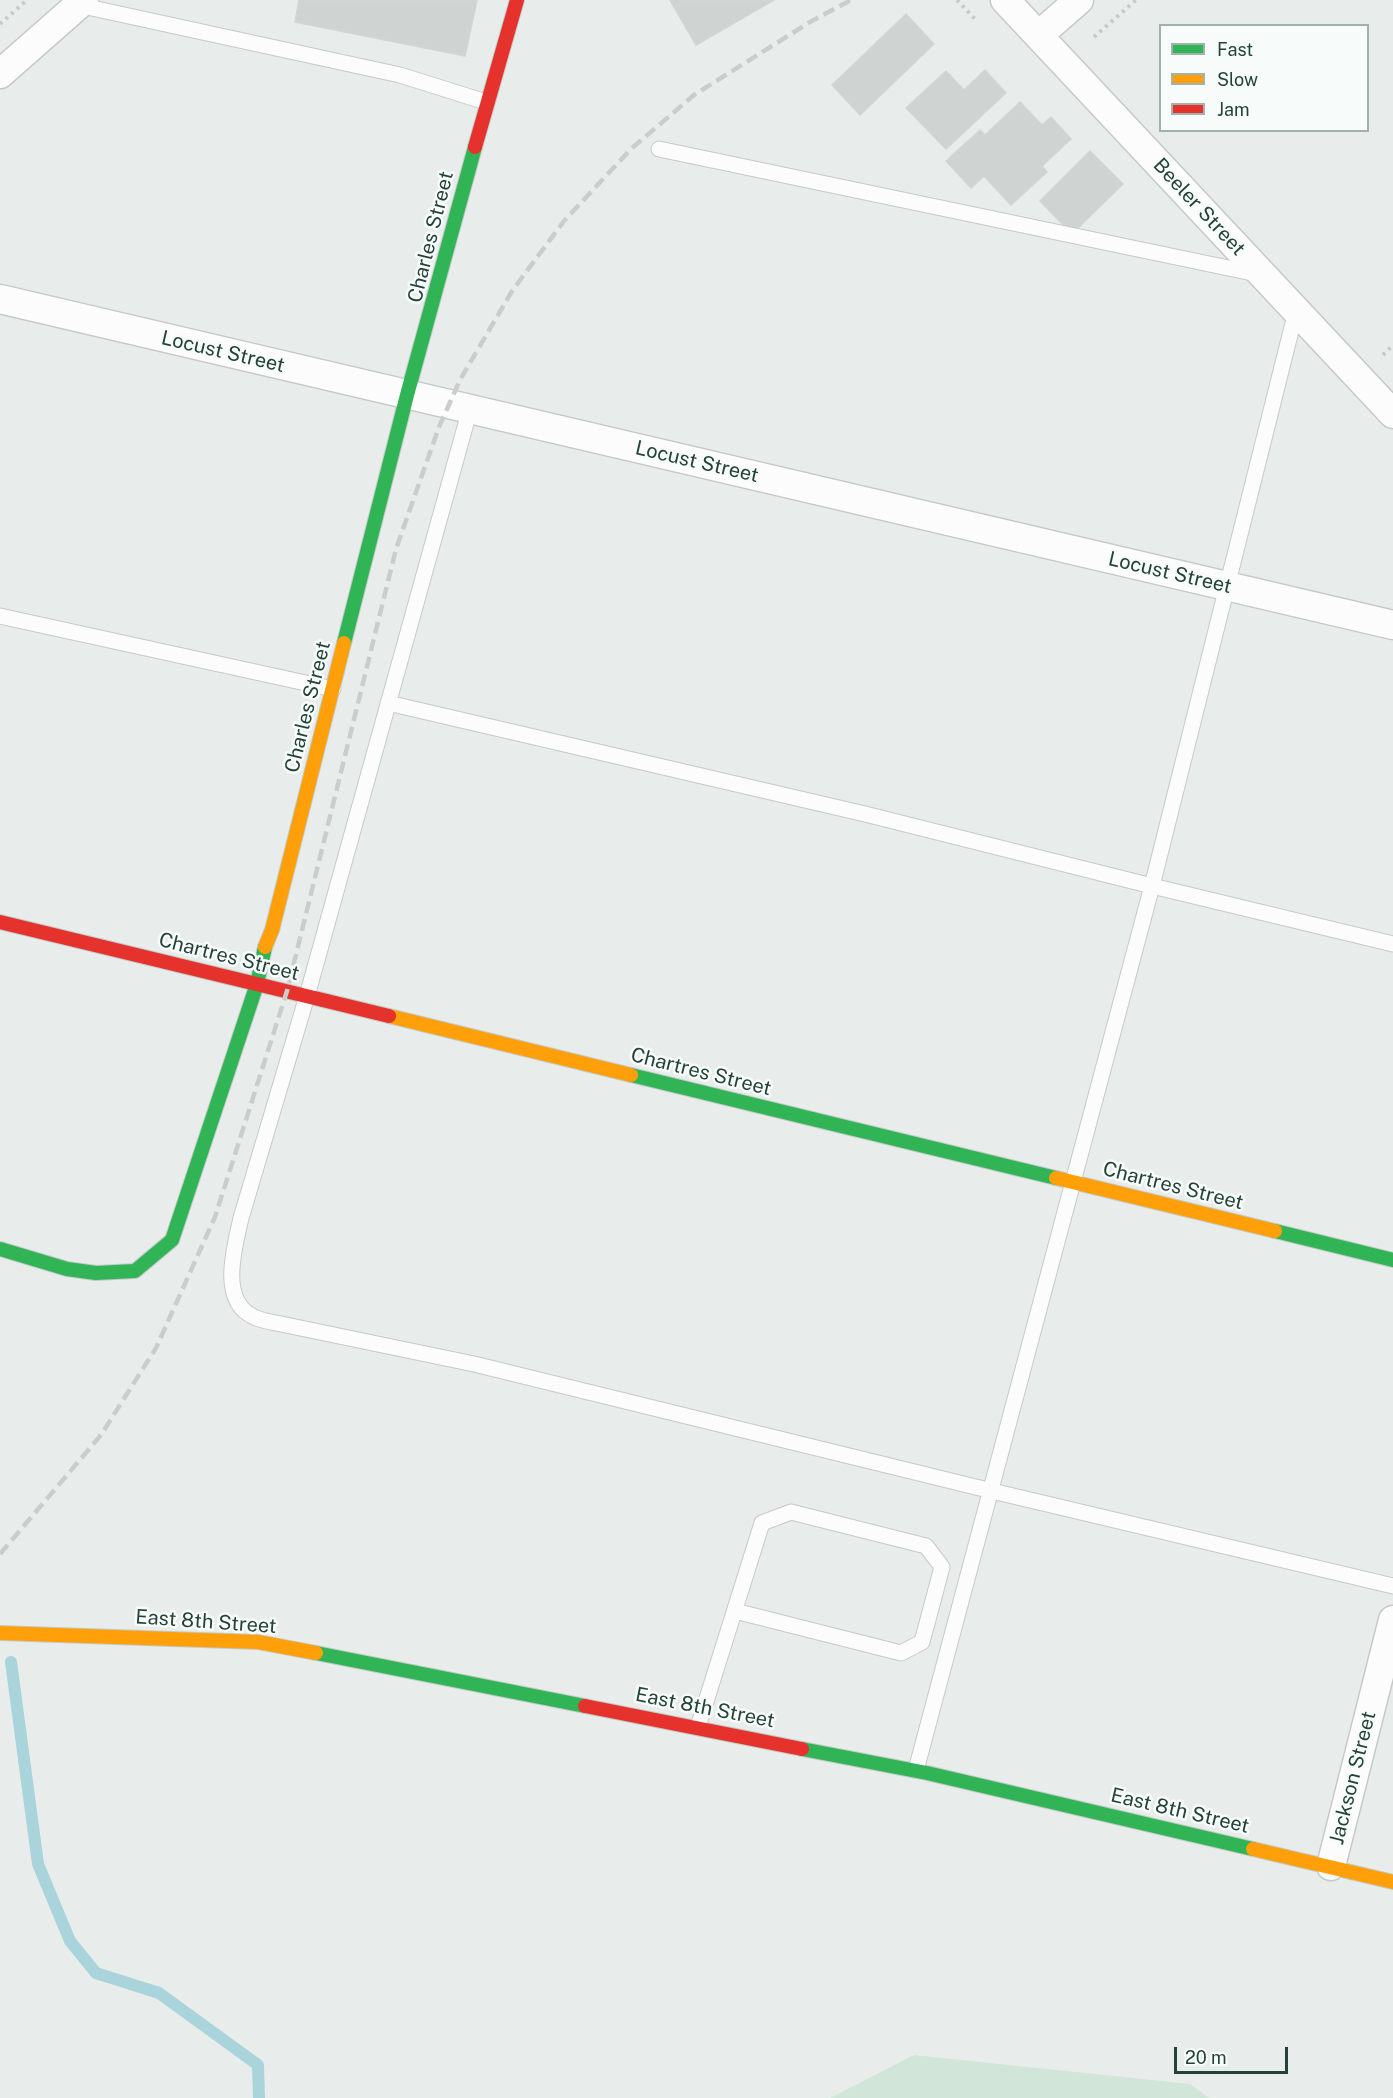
<!DOCTYPE html>
<html>
<head>
<meta charset="utf-8">
<style>
  body { margin:0 }
  #map { position:relative; width:1393px; height:2098px; overflow:hidden; background:#e8edeb; font-family:"Public Sans",sans-serif }
  canvas { display:block }
  .legend { position:absolute; left:1159px; top:24px; width:210px; height:108px; box-sizing:border-box; background:#f7fbf9; border:2px solid #a3b1ad; margin:0; padding:8px 10px; list-style:none; font-size:18px; color:#24423a }
  .legend li { display:flex; align-items:center; gap:12px; height:30px }
  .legend b { width:30px; border:2px solid #a3b1ad }
  .scale { position:absolute; left:1174px; top:2047px; width:114px; height:27px; box-sizing:border-box; border:3px solid #24423a; border-top:0; padding-left:8px; font-size:18px; line-height:21px; white-space:nowrap; color:#24423a; -webkit-text-stroke:4px #f7fbf9; paint-order:stroke }
</style>
</head>
<body>
<div id="map">
<canvas width="1393" height="2098"></canvas>
<ul class="legend">
<li><b style="height:8px;background:#30b455"></b>Fast</li>
<li><b style="height:8px;background:#ff9f0a"></b>Slow</li>
<li><b style="height:8px;background:#e5322d"></b>Jam</li>
</ul>
<div class="scale">20 m</div>
</div>
<script>
const context = document.querySelector('canvas').getContext('2d');
context.lineJoin = 'round';
function fillPath(path, color) { context.fillStyle = color; context.fill(path, 'evenodd'); }
function strokePath(path, color, width, dash) { context.strokeStyle = color; context.lineWidth = width; context.lineCap = dash ? 'butt' : 'round'; context.setLineDash(dash || []); context.stroke(path); }
function label(font, color, halo, rows, align = 'center') {
  context.font = font + ' "Public Sans",sans-serif'; context.lineWidth = 5; context.setLineDash([]); context.textBaseline = 'middle'; context.strokeStyle = halo; context.fillStyle = color; for (const [text, x, y, turn = 0] of rows) {
    context.save(); context.translate(x, y); context.rotate((+turn || 0) * Math.PI / 180); context.textAlign = isNaN(turn) ? turn : align; if (halo) context.strokeText(text, 0, 0); context.fillText(text, 0, 0); context.restore();
  }
}
const green = new Path2D(`
  M914,2055L1190,2084L1209,2098H830Z`);
const stream = new Path2D(`
  M11,1662L38,1864L70,1941L96,1973L159,1993L258,2065L259,2098`);
const building = new Path2D(`
  M299,0H477L465,56L295,22Z
  M670,0H774L696,45Z
  M906,14L934,44L860,115L832,85Z
  M985,70L1006,93L946,149L906,108L946,71L964,90Z
  M1020,102L1042,125L1051,117L1071,139L1042,166L1047,172L1011,205L984,176L971,188L946,161L980,130L985,135Z
  M1090,151L1123,184L1072,234L1040,201Z`);
const path = new Path2D(`
  M957,0L975,19
  M0,24L27,0
  M1094,37L1136,0
  M1383,355L1393,345`);
const lane = new Path2D(`
  M78,5L400,75L486,102
  M659,149L1257,274
  M1296,311L1152,886L1393,944
  M470,409L307,996L241,1218C235,1246 218,1301 254,1317C262,1321 272,1322 281,1324L474,1364L992,1491L1393,1586
  M0,616L333,689
  M388,703L865,814L1152,886L916,1770
  M698,1727L762,1523L791,1512L926,1546L942,1567L922,1642L901,1653L735,1611`);
const street = new Path2D(`
  M1005,0L1393,414
  M1039,35L1079,0
  M0,74L84,0
  M0,299L1393,625
  M1331,1866L1393,1620`);
const fast = new Path2D(`
  M344,643L407,395L475,147
  M631,1075L1056,1178
  M1275,1231L1393,1260
  M0,1249L67,1269L96,1273L135,1271L172,1240L257,984L265,947
  M316,1653L585,1706
  M802,1749L927,1773L1253,1849`);
const slow = new Path2D(`
  M265,947L272,930L344,643
  M389,1016L631,1075
  M1056,1178L1275,1231
  M0,1633L258,1642L316,1653
  M1253,1849L1393,1882`);
const jam = new Path2D(`
  M475,147L517,0
  M0,922L389,1016
  M585,1706L802,1749`);
const rail = new Path2D(`
  M0,1554L101,1435L156,1348L215,1217L287,991L396,549L439,427L460,380L512,291L564,221L631,149L694,95L810,22L851,0`);
const streetNames = [
  ["Beeler Street",1199,207,47],
  ["Charles Street",431,237,-76],
  ["Locust Street",223,352,13],
  ["Locust Street",697,462,13],
  ["Locust Street",1170,573,13],
  ["Charles Street",308,707,-76],
  ["Chartres Street",229,957,14],
  ["Chartres Street",701,1072,14],
  ["Chartres Street",1173,1186,14],
  ["East 8th Street",206,1622,4],
  ["East 8th Street",705,1708,11],
  ["Jackson Street",1353,1778,-76],
  ["East 8th Street",1180,1811,13]
];
fillPath(green, '#d1e6d8');
strokePath(stream, '#a9d4db', 12);
fillPath(building, '#cfd4d2');
strokePath(building, '#d1d6d4', 1.5);
strokePath(lane, '#c5cac8', 17);
strokePath(street, '#c5cac8', 31);
strokePath(fast, '#c3cbc8', 16);
strokePath(slow, '#c3cbc8', 16);
strokePath(jam, '#c3cbc8', 16);
strokePath(path, '#c3ccca', 4, [3, 4.5]);
strokePath(lane, '#fcfcfc', 15);
strokePath(street, '#fcfcfc', 28);
strokePath(fast, '#30b455', 14);
strokePath(slow, '#ff9f0a', 14);
strokePath(jam, '#e5322d', 14);
strokePath(rail, '#c9cdcc', 4.5, [12, 6]);
label('20px', '#24423a', '#f7fbf9', streetNames);
</script>
</body>
</html>
